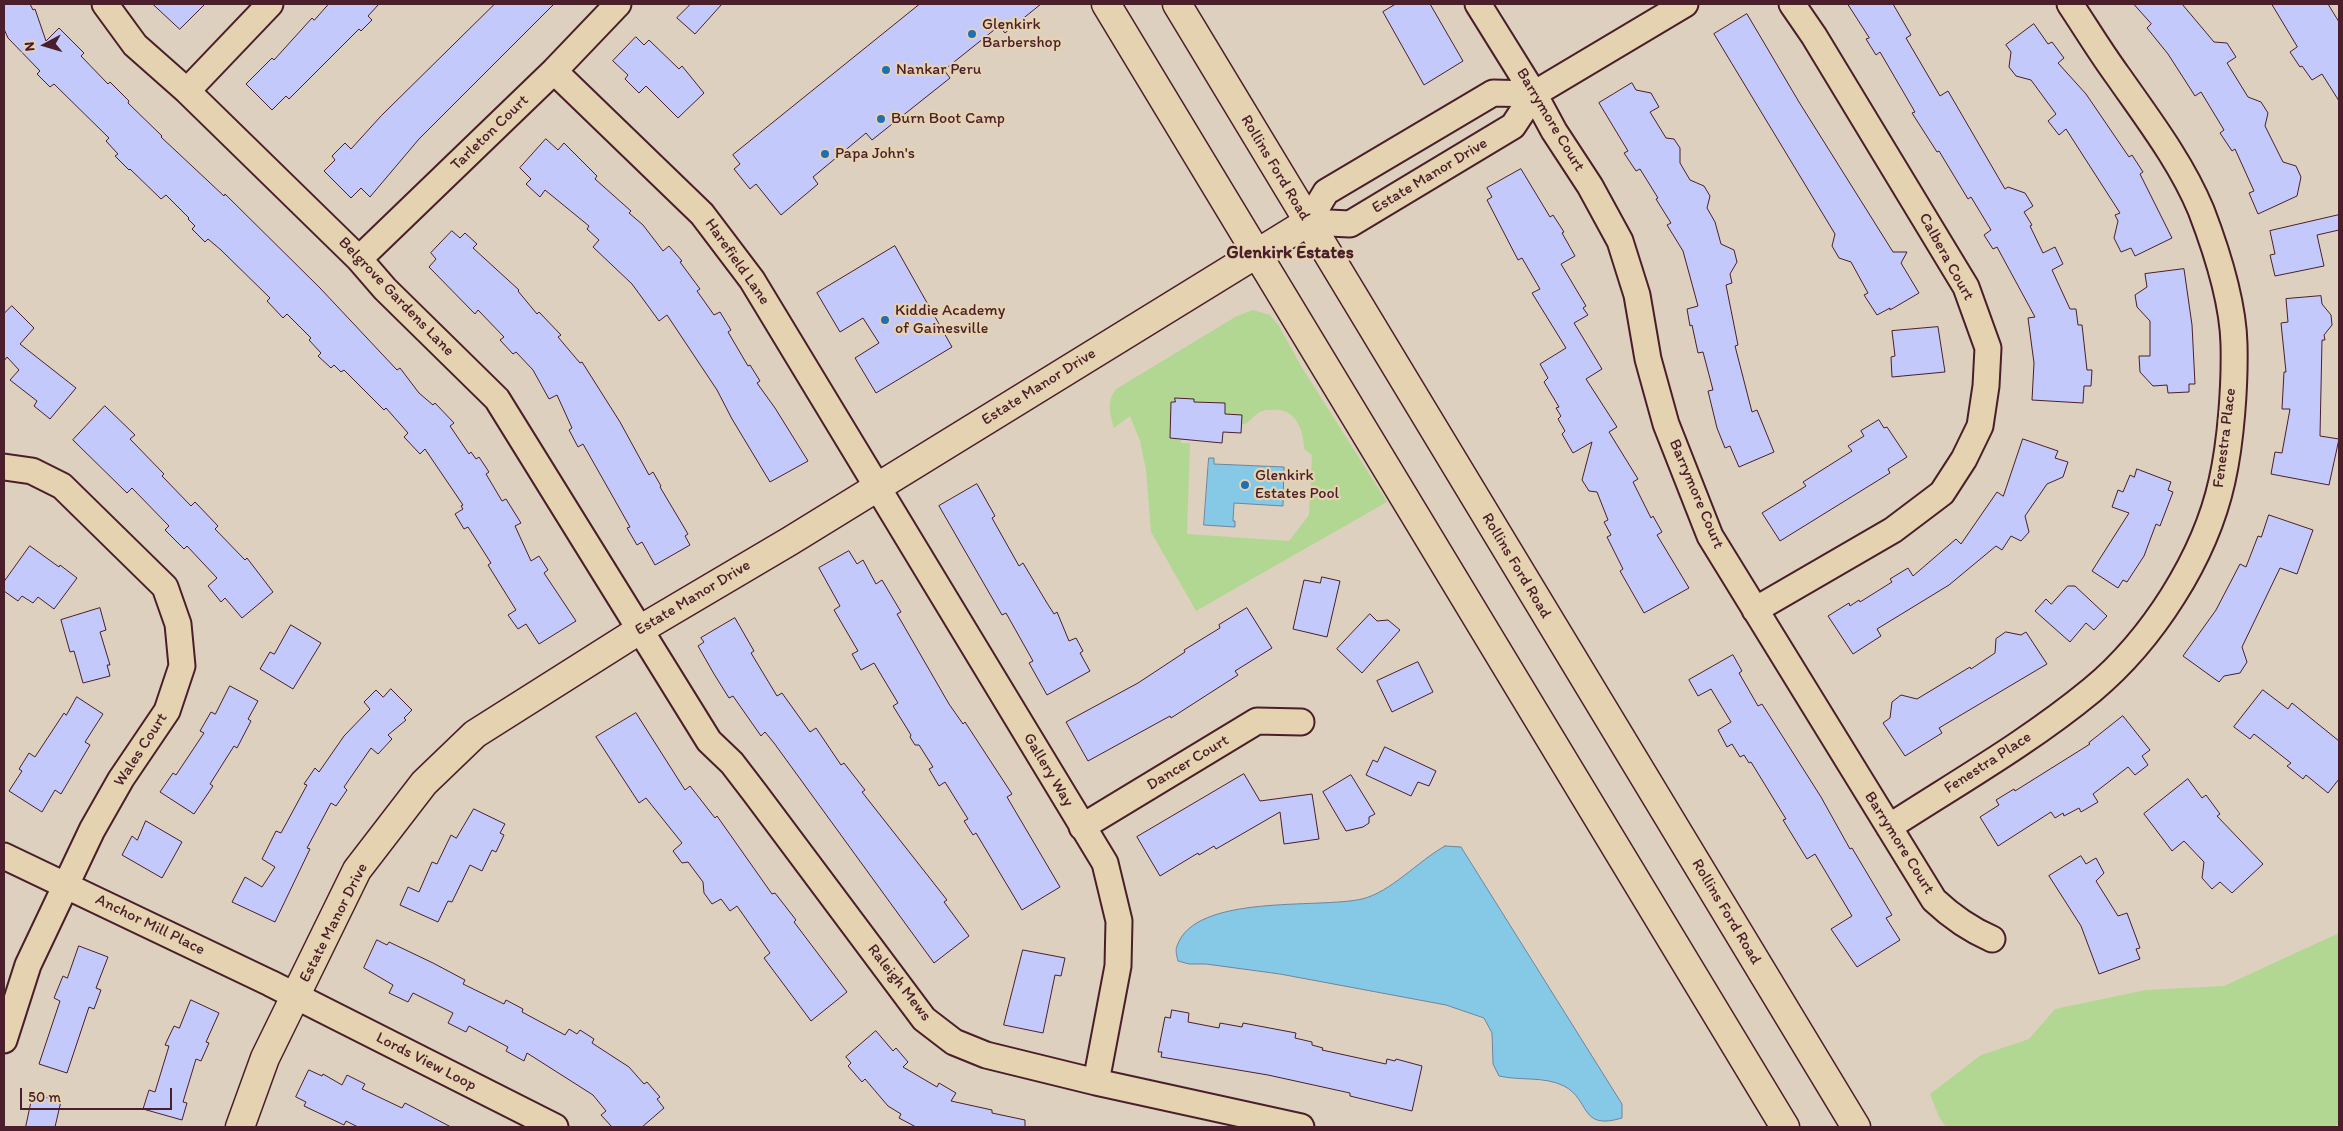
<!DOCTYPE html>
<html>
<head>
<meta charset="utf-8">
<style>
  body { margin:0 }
  #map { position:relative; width:2343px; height:1131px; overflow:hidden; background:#ded0bf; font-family:Itim,sans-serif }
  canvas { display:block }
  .frame { position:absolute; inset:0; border:5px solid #4a1f2b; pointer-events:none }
  .north { position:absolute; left:20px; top:20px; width:50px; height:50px; -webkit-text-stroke:4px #e5d2b0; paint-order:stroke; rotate:264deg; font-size:14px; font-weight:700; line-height:20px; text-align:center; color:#4a1f2b }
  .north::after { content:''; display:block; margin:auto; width:18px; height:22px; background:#4a1f2b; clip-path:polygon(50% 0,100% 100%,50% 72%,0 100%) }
  .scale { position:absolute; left:20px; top:1088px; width:152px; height:22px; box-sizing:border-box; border:2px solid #4a1f2b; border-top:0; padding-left:6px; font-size:15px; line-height:18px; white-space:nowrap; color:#4a1f2b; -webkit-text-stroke:4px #e5d2b0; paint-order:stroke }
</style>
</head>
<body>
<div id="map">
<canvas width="2343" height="1131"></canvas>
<div class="frame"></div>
<div class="north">N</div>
<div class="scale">50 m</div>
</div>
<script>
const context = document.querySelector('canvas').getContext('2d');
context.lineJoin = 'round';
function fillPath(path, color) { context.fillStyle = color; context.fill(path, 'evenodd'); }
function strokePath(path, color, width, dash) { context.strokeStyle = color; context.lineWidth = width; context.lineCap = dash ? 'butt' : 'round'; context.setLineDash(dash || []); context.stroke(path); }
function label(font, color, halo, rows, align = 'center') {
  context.font = font + ' Itim,sans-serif'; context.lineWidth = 4.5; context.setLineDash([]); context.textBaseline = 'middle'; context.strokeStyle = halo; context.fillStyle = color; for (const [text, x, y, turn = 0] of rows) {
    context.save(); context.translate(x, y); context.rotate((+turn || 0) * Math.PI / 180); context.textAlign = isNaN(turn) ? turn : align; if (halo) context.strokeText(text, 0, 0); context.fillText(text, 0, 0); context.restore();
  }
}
const green = new Path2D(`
  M1253,310L1270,315L1279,326L1301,366L1387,502L1196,611L1151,532L1146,470L1140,441L1130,416L1114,428C1110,414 1106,402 1116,389L1237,316ZM1176,398L1193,399V405L1205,402L1225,403V414L1242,415L1241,425C1251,423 1252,416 1260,412C1263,410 1268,410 1272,410C1295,407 1304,430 1304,449L1312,455L1309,515L1289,541L1187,534L1190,443H1181V439L1170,438L1171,402H1175Z
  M2339,933V1124L2332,1127H1946L1939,1117L1930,1094L1981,1055L2029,1039L2055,1009L2146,990L2224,986Z`);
const water = new Path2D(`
  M1209,458H1214V464L1284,467L1283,506L1234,503L1233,521H1235V527L1204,525Z
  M1445,846L1461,847L1622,1104V1118C1579,1131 1591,1100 1564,1086C1544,1076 1521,1081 1499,1076L1493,1064L1492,1033L1484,1018L1446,1005L1280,974L1206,964H1189L1178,961C1177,957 1175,950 1177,946C1195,893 1318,909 1362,899C1391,892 1418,861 1445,846Z`);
const building = new Path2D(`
  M4,4H30L33,10L35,9L46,41L59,28L84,53L81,56L108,84L110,82L129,101L128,103L162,136L161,137L224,196L225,194L320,288L397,370L400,368L419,393L433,405L435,403L454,423L450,426L469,454L471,452L476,459L479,457L489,472L486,474L502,501L506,499L521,523L515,526L531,561L539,556L548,570L544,573L576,621L539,644L526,624L518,629L508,615L516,610L488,565L491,563L468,527L464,529L455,514L463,509L461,506L463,505L425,449L420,454L404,437L408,433L386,408L384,410L344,370L341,372L334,365L331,368L318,356L321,353L309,340L311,338L287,314L283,318L267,301L270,298L221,250L208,239L205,242L192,229L195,226L188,219L189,218L166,195L161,199L130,169L129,170L115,156L118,154L106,141L109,138L54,84L50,87L37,74L40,71L8,38L4,29Z
  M153,4H205L180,29Z
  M329,4H379L368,16L372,20L361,31L359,29L289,99L286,96L272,110L246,84L272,58L274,60L312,18L314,20Z
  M495,4H554L419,139L370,197L361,188L351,198L324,171L335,160L332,156L345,143L351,149L381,116Z
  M691,4H722L695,34L677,18Z
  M920,4H1041L1005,33L999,26L944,70L950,78L872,140L866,133L813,177L818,184L781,215L756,184L750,189L734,169L740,164L733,155Z
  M1396,4H1430L1463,61L1424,85L1383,12Z
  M1848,4H1893L1911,35L1906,38L1940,96L1948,91L2005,189L2008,187L2025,193L2033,206L2024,212L2032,225L2030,226L2043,253L2055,247L2063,264L2052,270L2070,309H2076L2078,325H2082L2087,370H2092L2091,386H2084L2083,403L2032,400L2034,363L2028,318L2035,317L1997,247L1993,249L1984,235L1991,230L1971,197L1968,199L1939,151L1937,152L1912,113L1915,112L1880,52L1876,55L1866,39L1869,38Z
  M2134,4H2182L2214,42L2227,43L2236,57L2227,63L2248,97L2261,102L2268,113L2265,126L2283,162L2296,166L2301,177L2297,196L2258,214L2249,193L2254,191L2235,149L2232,151L2220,133L2224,130L2201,92L2195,96L2168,54L2147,28L2151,24Z
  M2272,4H2328L2339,22V101L2322,74L2312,80L2302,66L2300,67L2290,52L2297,47Z
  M1747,14L1799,102L1893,252H1907L1901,263L1919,293L1890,310V308L1877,315L1864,295L1868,293L1851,262L1839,258L1832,246L1835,234L1714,34Z
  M2034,24L2048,44L2052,42L2064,58L2058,63L2086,94L2129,157L2132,155L2143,172L2140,174L2172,238L2135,256L2131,248L2121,252L2114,238L2118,221L2115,215L2120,213L2066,129L2059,135L2048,121L2056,114L2031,80L2016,76L2009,67L2011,52L2006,45Z
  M636,37L644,45L649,40L679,69L682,66L704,93L678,118L646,86L639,93L625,79L628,75L613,61Z
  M1632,83L1636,90L1651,93L1659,107L1650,112L1666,138L1674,139L1680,148V163L1690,180L1704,186L1710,196L1707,208L1715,222L1721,244L1734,250L1737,262L1730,274L1732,283L1726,285L1738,345L1735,346L1752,412L1757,410L1774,452L1739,467L1730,446L1725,448L1717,428L1708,391L1713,390L1703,352L1698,353L1692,325L1690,326L1687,309L1698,306L1683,251L1667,225L1671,223L1656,199L1658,198L1640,169L1636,171L1624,153L1628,151L1599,103Z
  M546,139L558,150L564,143L597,176L595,179L631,211L629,213L643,225L663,251L669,246L682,261L680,262L700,289L697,291L714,315L720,312L731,330L728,332L748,366L750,365L760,381L757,383L775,408L808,461L770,482L732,419L717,390L667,315L659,321L632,284L593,247L599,240L587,229L589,226L545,190L540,197L526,184L531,179L520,168Z
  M1521,169L1550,217L1553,215L1564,232L1562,233L1575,256L1561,264L1586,306L1583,308L1588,315L1574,323L1602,369L1586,379L1617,427L1609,432L1638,479L1633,482L1651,518L1653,516L1662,532L1657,535L1689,588L1644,613L1620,571L1623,569L1607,537L1611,535L1604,522L1608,520L1597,492L1589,491L1582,480L1592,442L1573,453L1562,434L1565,431L1558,419L1561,416L1556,408L1559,407L1544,382L1548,378L1540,364L1566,348L1532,293L1540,289L1522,258L1518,260L1487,200L1492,197L1487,188Z
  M2339,215V230L2317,235L2324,266L2275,276L2270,255L2275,254L2270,231Z
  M452,231L460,238L465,233L477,244L473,248L519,290L518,291L537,314L539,312L561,335L558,337L580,363L582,362L620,422L649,475L653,472L661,486L660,487L688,534L685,536L690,545L655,565L642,542L637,545L627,528L630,527L583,444L578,447L569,430L572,428L557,395L549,399L533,370L516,352L513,354L500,340L504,337L478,310L475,314L429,267L436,259L431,253Z
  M895,246L952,347L876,393L855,358L879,343L863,318L840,332L817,293Z
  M2184,269L2192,325L2195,384H2189V392L2168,393L2167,385L2153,386L2140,372L2139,356H2150V321L2137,307L2135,295L2147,287L2145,274Z
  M2321,296L2322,304L2331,315L2332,325L2324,335L2325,340H2322L2320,436L2339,439L2329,485L2271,474L2275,452L2282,453L2290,409H2282L2284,372H2286L2281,323L2288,322L2286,299Z
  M12,306L34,328L20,344L76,388L50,419L34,406L37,401L10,380L19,370L7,357L4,361V314Z
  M1938,327L1945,372L1892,377L1891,357L1895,356L1892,331Z
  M1175,398L1194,399V402L1225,403V414L1242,415L1241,433L1223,432L1222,443L1170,438L1171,402H1175Z
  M105,406L135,435L130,439L164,474L162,476L191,506L195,502L218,526L215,529L245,560L247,558L273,592L242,618L225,598L221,602L208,586L217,578L187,546L184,549L165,530L169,526L132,488L127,493L73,440Z
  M1879,420L1884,428L1887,427L1907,457L1888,469L1890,473L1780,541L1762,513L1806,486L1803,482L1852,451L1848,446L1864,436L1861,431Z
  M2023,439L2058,451L2055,458L2068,462L2063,477L2047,484L2025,516L2029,532L2021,541L2011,536L2002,550L1996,546L1949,585L1877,629L1881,636L1853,654L1828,616L1849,603L1850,606L1859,600L1860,602L1892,582L1890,579L1908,568L1913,576L1956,539L1961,544L1997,492L2003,496Z
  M2137,469L2171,482L2168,490L2173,492L2160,526L2156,524L2144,556L2127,582L2123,580L2118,588L2092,571L2129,513L2112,507L2118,490L2123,492L2130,475L2134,477Z
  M977,484L995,516L992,518L1019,566L1023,563L1047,603L1054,614L1057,612L1069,641L1076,638L1083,651L1080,653L1090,671L1047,695L1029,663L1033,661L1006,613L1002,615L939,506Z
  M2269,515L2313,530L2297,574L2280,568L2242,647L2247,662L2240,673L2224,676L2219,682L2183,656L2216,610L2240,564L2246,567L2258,536L2261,537Z
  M30,546L59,567L60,565L77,578L54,609L38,597L33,603L22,596L18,601L4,591V582Z
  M849,551L857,564L863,560L876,584L882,580L901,612L897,614L949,704L963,724L965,722L1012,794L1007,797L1060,887L1022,910L976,833L973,835L964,821L968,819L945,782L939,786L929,769L933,767L919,745H915L910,737L911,735L893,706L898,703L874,663L861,670L852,654L858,651L834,610L840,606L819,568Z
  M1322,577L1340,581L1327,637L1293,629L1304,580L1320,583Z
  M2068,586H2075L2107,616L2094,630L2086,623L2070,642L2035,611L2046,599L2051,604Z
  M100,608L106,630L100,632L110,665H107L110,676L83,683L74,651L70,652L61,620Z
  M1247,608L1272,648L1235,671L1238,675L1171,718L1170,716L1088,761L1066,722L1138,683L1185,652L1184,650L1220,628L1219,625Z
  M1370,614L1377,621L1388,620L1400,630L1362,673L1337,649Z
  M735,618L754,651L751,653L777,696L782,693L810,732L816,728L841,765L844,763L865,790L862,792L947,900L944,902L969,936L934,963L774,743L765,732L761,736L733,696L729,698L714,674L698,646L704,642L701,638Z
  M291,625L321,643L293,689L260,669L270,652L274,654Z
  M2006,632L2021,635L2026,632L2047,664L1939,728L1942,733L1905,756L1883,723L1890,718L1892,702L1901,695L1917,699L1970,667L1971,669L1995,653L1996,639Z
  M1733,655L1742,671L1739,673L1758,706L1762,704L1821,797L1850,849L1852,848L1892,915L1886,918L1900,940L1857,967L1831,929L1852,916L1815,854L1807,859L1783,820L1786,819L1751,762L1749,763L1744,755L1740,757L1732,744L1727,747L1718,730L1731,722L1711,689L1698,696L1689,680Z
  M1418,662L1433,692L1392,712L1377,681Z
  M230,686L258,701L248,719L251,721L237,748L234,746L210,784L213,786L194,814L160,792L173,773L176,775L204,733L200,731L211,712L215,714Z
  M391,689L412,710L404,718L406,720L388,735L392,739L378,754L371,748L344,787L347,790L336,806L331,803L307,848L310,849L275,922L232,902L245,877L262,887L275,867L262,859L276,831L281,833L307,785L304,784L315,768L319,772L344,736L370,709L364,702L376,690L383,697Z
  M2263,690L2288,709L2292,703L2339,741V779L2328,793L2306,775L2303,779L2287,766L2291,763L2254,734L2250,739L2234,727Z
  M77,697L103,714L85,742L90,745L61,794L55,790L42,812L9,791L22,771L19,769L29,753L35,757L64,713L66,715Z
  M636,713L685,790L690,786L715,818L717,816L772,894L775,893L796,920L794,922L847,992L811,1021L764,958L770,953L737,906L730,911L721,899L712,904L704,893L703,882L688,862L682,863L673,851L682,843L646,798L639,803L596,737Z
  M2123,716L2150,750L2142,756L2148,765L2135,775L2128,767L2093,794L2098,802L2081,812L2079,808L2064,816L2063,813L2055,818L2051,812L1998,846L1980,817L1999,805L1996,800L2014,789L2015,791L2090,744L2089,743Z
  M1385,747L1436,771L1429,786L1418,782L1411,796L1366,775L1373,760L1377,762Z
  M1244,774L1260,801L1312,794L1319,839L1284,844L1280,812L1216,849L1214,846L1199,855L1198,853L1160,876L1137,837Z
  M1351,775L1375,814L1369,817V823L1363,827L1346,831L1323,792Z
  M2188,779L2202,798L2206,795L2220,814L2217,816L2263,864L2232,893L2220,882L2212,889L2202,878L2204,862L2184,841L2172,851L2144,814Z
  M474,809L505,824L500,833L504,835L496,852L492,850L482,871L470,865L452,902L448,901L438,922L400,905L408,887L419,892L432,862L437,864L451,835L456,838Z
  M146,821L182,842L162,878L122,855L132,836L137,840Z
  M2081,856L2086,864L2096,858L2104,873L2096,881L2118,916L2127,913L2140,948L2136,949L2140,959L2099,974L2081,926L2049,876Z
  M377,940L387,945L389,942L433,963L465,980L463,984L504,1004L506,1000L523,1009L522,1012L565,1035L569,1029L577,1034L580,1030L594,1039L592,1043L629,1067L644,1084L647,1082L660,1097L657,1099L664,1108L642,1127H612L601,1115L606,1111L593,1095L527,1053L524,1061L506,1051L508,1047L469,1026L466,1032L448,1023L453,1013L413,993L408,1002L389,993L393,985L364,968Z
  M79,946L108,957L96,988L101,990L94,1009L89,1007L67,1073L39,1064L60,1001L54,998L63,976L67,978Z
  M1023,950L1065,958L1061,976L1055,975L1043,1033L1004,1025Z
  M191,1000L219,1013L206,1042L209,1043L201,1061L196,1059L183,1102L187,1103L182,1120L143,1109L149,1090L155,1092L169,1046L165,1045L174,1026L179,1028Z
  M1172,1010L1189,1013L1188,1022L1219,1028L1220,1023L1242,1027L1243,1023L1296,1033L1295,1038L1312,1042V1045L1323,1048L1322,1050L1386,1064L1387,1059L1395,1061L1396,1059L1422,1066L1412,1111L1350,1096V1093L1268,1075L1161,1057L1162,1052H1158L1165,1017L1170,1018Z
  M876,1031L893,1051L896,1048L908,1062L903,1067L937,1087L939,1083L956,1093L951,1101L992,1110V1113L1025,1120V1127H916L899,1118L901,1114L888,1106L865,1079L862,1082L848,1066L851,1063L846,1057Z
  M309,1070L322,1076L323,1074L342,1085L347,1075L365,1084L362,1089L402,1108L405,1103L451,1127H358L346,1121L344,1125L304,1106L306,1102L296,1097Z
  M33,1094L61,1101L55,1127H26Z`);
const street = new Path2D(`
  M105,4L135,45L187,91L359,259L385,289L497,399L709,741L732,763L755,793L924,1019L954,1042L986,1055L1096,1082L1301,1127
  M1478,4L1534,94L1554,131L1590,186L1620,241L1637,295L1648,359L1666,424L1710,536L1934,900C1952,917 1969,929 1992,939
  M554,71L702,214L752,280L1105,863L1119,921L1118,966L1096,1082
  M187,91L270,4
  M1534,94L1493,93L1326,192L1308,222L1350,224L1513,126L1534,94L1685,4
  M359,259L554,71L618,4
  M4,467L32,471L62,486L165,587L178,624L182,666L167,711L121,779L92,830L28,965L4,1040
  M1755,610L1893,530L1942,493L1964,459L1980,426L1986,386L1988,348L1966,287L1814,36L1792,4
  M1082,827L1257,721L1301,722
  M1889,827C1957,783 2029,742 2092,690C2152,640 2205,558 2222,481C2231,441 2235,385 2234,344C2233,303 2216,249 2201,210C2181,162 2148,119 2118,76C2101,53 2086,28 2070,4
  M4,856L270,983L555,1127`);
const secondary = new Path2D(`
  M1106,4L1785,1127
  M1177,4L1856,1127
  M240,1127L265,1058L357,870L424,783L475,734L641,629L790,541L1308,222`);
const markers = [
  [972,34,5,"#1f6fb2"],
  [886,70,5,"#1f6fb2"],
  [881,119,5,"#1f6fb2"],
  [825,154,5,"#1f6fb2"],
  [885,320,5,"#1f6fb2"],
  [1245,485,5,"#1f6fb2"]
];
const poiNames = [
  ["Glenkirk",982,25],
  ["Barbershop",982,43],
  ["Nankar Peru",896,70],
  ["Burn Boot Camp",891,119],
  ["Papa John's",835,154],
  ["Kiddie Academy",895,311],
  ["of Gainesville",895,329],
  ["Glenkirk",1255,476],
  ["Estates Pool",1255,494]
];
const streetNames = [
  ["Barrymore Court",1550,120,59],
  ["Tarleton Court",490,133,-44],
  ["Rollins Ford Road",1275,168,59],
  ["Estate Manor Drive",1430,176,-31],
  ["Calbera Court",1946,257,61],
  ["Harefield Lane",737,262,55],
  ["Belgrove Gardens Lane",396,297,46],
  ["Estate Manor Drive",1039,387,-32],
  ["Fenestra Place",2225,438,-83],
  ["Barrymore Court",1696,494,67],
  ["Rollins Ford Road",1516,566,59],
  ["Estate Manor Drive",693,598,-31],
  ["Wales Court",141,750,-57],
  ["Dancer Court",1188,763,-31],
  ["Fenestra Place",1988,763,-33],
  ["Gallery Way",1048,770,59],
  ["Barrymore Court",1899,843,58],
  ["Rollins Ford Road",1726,912,59],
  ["Estate Manor Drive",334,923,-63],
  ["Anchor Mill Place",150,925,26],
  ["Raleigh Mews",899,983,52],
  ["Lords View Loop",426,1062,27]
];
const neighbourhoodNames = [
  ["Glenkirk Estates",1290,253]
];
fillPath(green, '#b2d792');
fillPath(water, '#85c9e6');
strokePath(water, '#6d859b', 1);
fillPath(building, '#c4c9fb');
strokePath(building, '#4a1f2b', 1);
strokePath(street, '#4a1f2b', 29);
strokePath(secondary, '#4a1f2b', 31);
strokePath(street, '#e5d2b0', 25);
strokePath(secondary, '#e5d2b0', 28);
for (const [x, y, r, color] of markers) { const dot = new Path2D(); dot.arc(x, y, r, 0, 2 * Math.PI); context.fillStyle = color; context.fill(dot); strokePath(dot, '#e5d2b0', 2); }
label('16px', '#4a1f2b', '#e5d2b0', poiNames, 'left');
label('16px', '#4a1f2b', '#e5d2b0', streetNames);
label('bold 18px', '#4a1f2b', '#e5d2b0', neighbourhoodNames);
</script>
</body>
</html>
